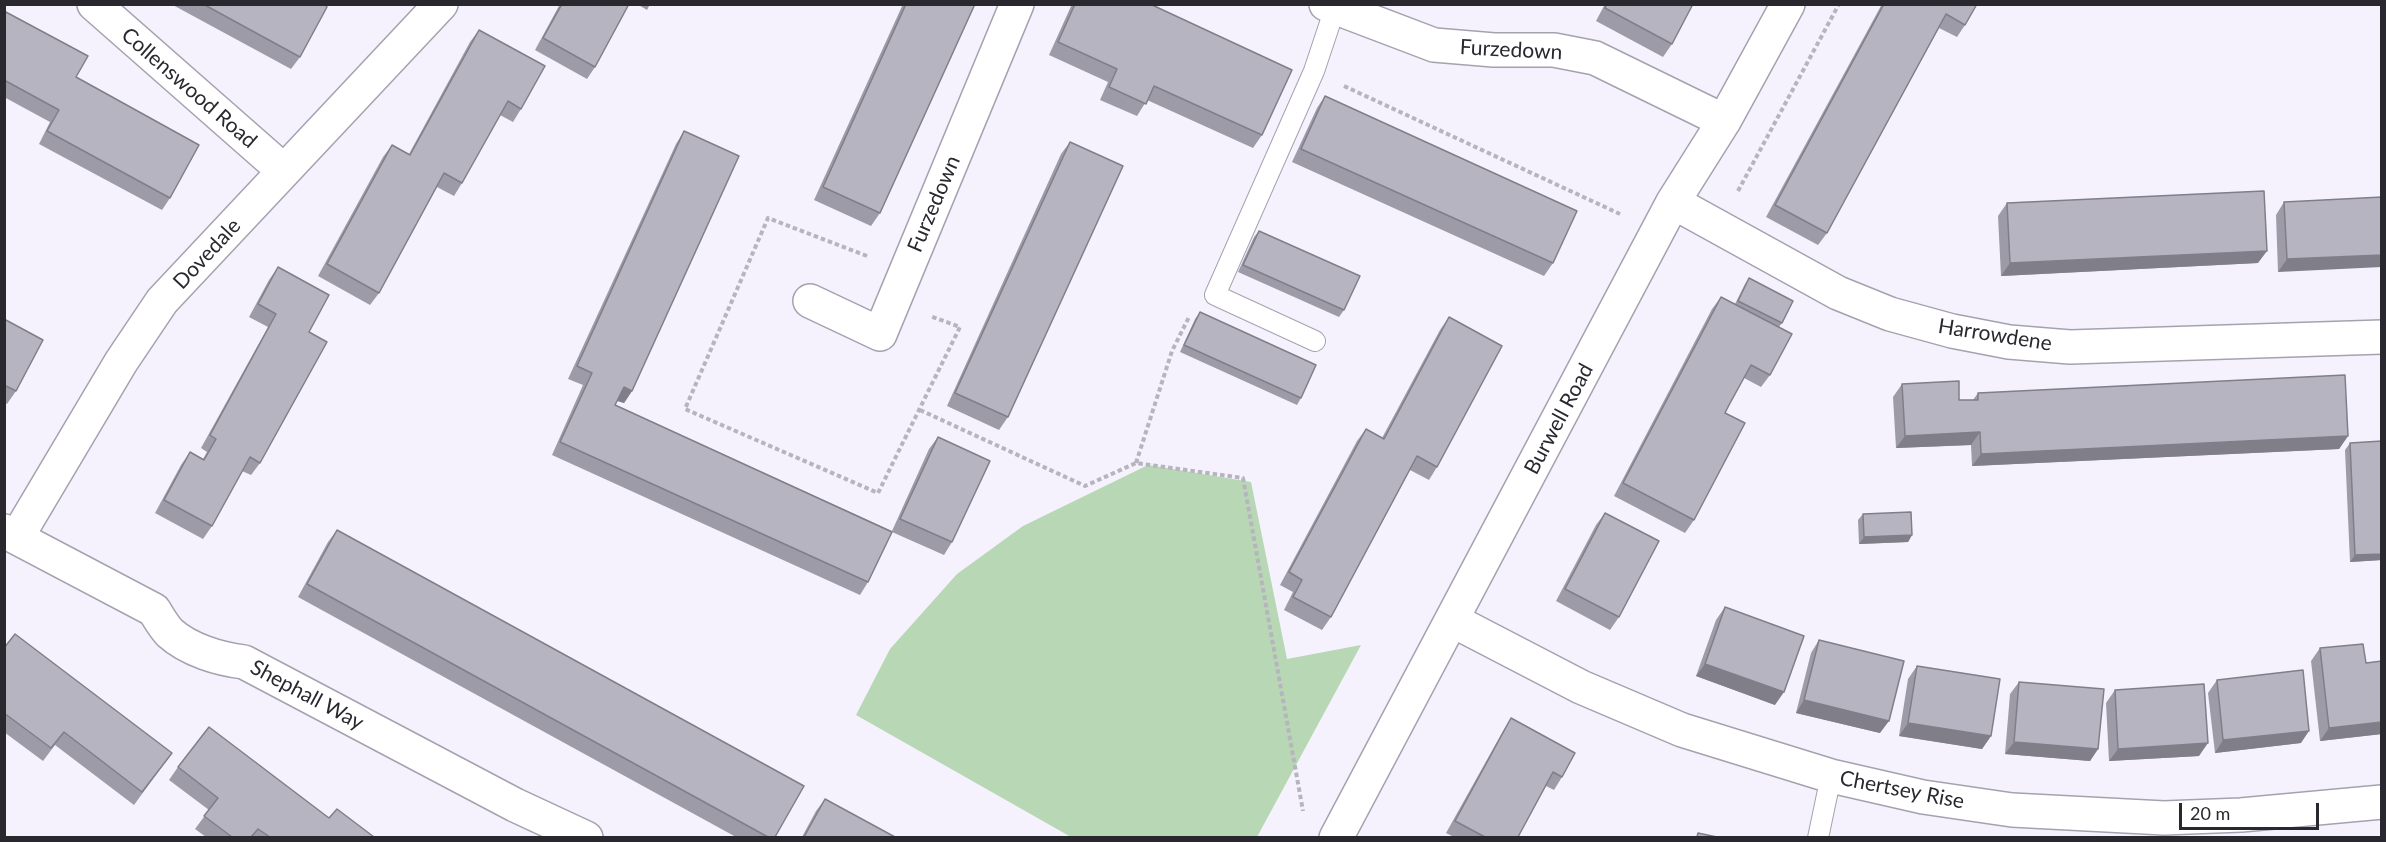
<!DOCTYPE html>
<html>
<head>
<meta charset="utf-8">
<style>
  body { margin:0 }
  #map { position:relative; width:2386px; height:842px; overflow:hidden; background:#f5f2fe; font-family:Lato,sans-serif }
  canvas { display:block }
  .frame { position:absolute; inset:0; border:6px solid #29282e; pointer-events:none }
  .scale { position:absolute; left:2179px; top:803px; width:140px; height:27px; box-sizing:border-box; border:3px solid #29282e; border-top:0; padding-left:8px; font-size:18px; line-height:21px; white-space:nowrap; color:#29282e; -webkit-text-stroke:4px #fff; paint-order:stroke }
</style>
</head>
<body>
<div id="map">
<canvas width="2386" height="842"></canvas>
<div class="frame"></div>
<div class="scale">20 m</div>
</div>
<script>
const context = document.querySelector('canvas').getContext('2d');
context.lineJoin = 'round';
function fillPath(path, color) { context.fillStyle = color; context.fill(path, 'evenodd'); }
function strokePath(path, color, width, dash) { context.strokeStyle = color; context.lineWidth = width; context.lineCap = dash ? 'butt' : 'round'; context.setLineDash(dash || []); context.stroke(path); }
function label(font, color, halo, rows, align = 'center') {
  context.font = font + ' Lato,sans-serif'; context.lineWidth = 6; context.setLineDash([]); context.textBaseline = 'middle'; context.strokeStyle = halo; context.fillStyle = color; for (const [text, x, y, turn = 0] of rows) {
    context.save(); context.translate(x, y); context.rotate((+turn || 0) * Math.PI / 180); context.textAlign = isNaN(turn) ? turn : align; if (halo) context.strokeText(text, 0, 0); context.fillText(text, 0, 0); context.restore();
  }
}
const green = new Path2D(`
  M1148,465L1251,482L1287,659L1361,645L1257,837H1071L856,715L890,649L957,574L1023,526Z`);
const path = new Path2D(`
  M1344,86L1620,214
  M1738,191L1839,4
  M867,256L768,218L685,409L878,493L960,327L930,316
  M920,410L1085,486L1136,463L1243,478L1303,811
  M1136,463L1172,351L1189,317`);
const service = new Path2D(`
  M1315,341L1215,295L1314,71L1335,8
  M1818,838L1831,776`);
const minor = new Path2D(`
  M94,4L284,171
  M1326,4L1434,45L1494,50H1554L1595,58L1724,121
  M1673,202L1838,293L1890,314L1952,331L2009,342L2070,347L2382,337
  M810,301L880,334L1017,4
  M17,537L121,362L162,301L441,4
  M1452,620L1581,687L1682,730L1831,776L1923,797L2012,810L2164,818L2241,815L2382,802
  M1336,838L1673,202L1724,121L1788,4`);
const tertiary = new Path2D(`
  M4,531L154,610C159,618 164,627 170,633C189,650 219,659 244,662L515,805L586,838`);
const wall = new Path2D(`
  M171,4H324L300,57L291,69Z
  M560,4H629L595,67L587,79L535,50Z
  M637,4H650L647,10Z
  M903,4H975L880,213L871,226L814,200Z
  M1072,4H1150L1262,135L1253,148L1147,100L1137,116L1100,100L1108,82L1049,55Z
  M1605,4H1693L1672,44L1663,57L1596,21Z
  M1882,4H1977L1965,25L1957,37L1939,28L1827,233L1818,245L1766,217Z
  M4,11L76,77L170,198L162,210L39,144L50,122L4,97Z
  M479,30L521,109L513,122L500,115L462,183L454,196L437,187L379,293L370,305L318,276L383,157L392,145L409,154L470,42Z
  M1325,96L1553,263L1544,276L1292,162L1317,108Z
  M684,131L632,391L624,403L617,401L615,405L892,531L929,449L938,437L952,542L944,555L892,532L868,582L860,595L552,455L583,385L568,379L676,144Z
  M1070,142L1008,417L999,430L947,406L1061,154Z
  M2382,197L2278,272L2276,215L2284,202Z
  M2007,203L2258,263L2001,276L1998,216Z
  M1259,231L1344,310L1339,317L1238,272L1254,237Z
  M278,267L309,332L260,463L251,475L242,471L212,526L203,539L155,513L181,465L190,452L203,459L207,452L201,448L268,327L249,317L269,280Z
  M1749,278L1782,323L1779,327L1770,375L1761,387L1744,378L1725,413L1694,520L1685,533L1614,496L1712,309L1721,297L1735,304L1745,284Z
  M1200,312L1301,398L1297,405L1180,352L1195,319Z
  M1449,317L1437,467L1429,480L1410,470L1331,617L1322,630L1284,610L1293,592L1280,585L1357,441L1366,429L1382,438L1440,330Z
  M4,319L16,391L7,404L4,402Z
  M1902,384L1959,400H1973L1978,393L2348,436L2339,449L1972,466L1971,445L1896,448L1893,397Z
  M2350,443L2382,560L2350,562L2345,450Z
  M1605,513L1619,617L1610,630L1556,601L1596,525Z
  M1863,514L1912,535L1908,542L1859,544L1858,520Z
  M337,530L775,837H736L298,597L328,542Z
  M1725,607L1775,705L1696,676L1716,620Z
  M1819,640L1880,733L1796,713L1811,653Z
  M4,648L163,765L134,805L55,745L43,761L4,732Z
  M2320,648L2366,663L2382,661V734L2320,741L2311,661Z
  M1917,666L1991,736L1982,749L1899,736L1908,679Z
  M2217,680L2301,743L2215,753L2208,693Z
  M2019,682L2098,749L2090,761L2005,754L2010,694Z
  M2115,690L2199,756L2109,761L2106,703Z
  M1511,718L1562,777L1554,790L1546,786L1518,837H1454L1446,833L1503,731Z
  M178,767L329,818L374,837H206L195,829L209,810L169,780Z
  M825,799L895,837H802L816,811Z`);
const shadedWall = new Path2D(`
  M2267,251L2258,263L2001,276L2010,263Z
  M2382,255V267L2278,272L2287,259Z
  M624,387L632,391L624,403L615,400Z
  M1980,432L1971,445L1896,448L1905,436Z
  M2348,436L2339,449L1972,466L1981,454Z
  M1912,535L1908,542L1859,544L1864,537Z
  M2382,554V560L2350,562L2355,555Z
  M1705,664L1784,692L1775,705L1696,676Z
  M1804,700L1889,721L1880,733L1796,713Z
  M2382,722V734L2320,741L2329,728Z
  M1908,723L1991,736L1982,749L1899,736Z
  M2309,731L2301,743L2215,753L2223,740Z
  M2014,742L2098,749L2090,761L2005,754Z
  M2208,743L2199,756L2109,761L2118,749Z`);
const building = new Path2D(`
  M203,4H324L327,7L300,57Z
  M562,4H629L595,67L543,38Z
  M906,4H975L880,213L823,187Z
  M1075,4H1150L1292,70L1262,135L1154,86L1146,104L1109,87L1117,69L1058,42Z
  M1607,4H1693L1672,44L1605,8Z
  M1884,4H1977L1965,25L1946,14L1827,233L1775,205Z
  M4,11L88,56L76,77L199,145L170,198L47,131L59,110L4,80Z
  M479,30L545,66L521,109L508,101L462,183L444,173L379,293L327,264L392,145L410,155Z
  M1325,96L1577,211L1553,263L1301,149Z
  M684,131L739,156L632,391L624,387L615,405L892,532L868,582L560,442L592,373L577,366Z
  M1070,142L1123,166L1008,417L955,393Z
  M2264,191L2267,251L2010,263L2007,203Z
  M2382,197V255L2287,259L2284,202Z
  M1259,231L1360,276L1344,310L1243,265Z
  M278,267L329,295L309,332L327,342L260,463L250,457L212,526L164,500L190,452L204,460L216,439L210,435L276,314L258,304Z
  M1749,278L1793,301L1782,323L1738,301Z
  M1721,297L1792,334L1770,375L1751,365L1729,405L1725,413L1745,423L1694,520L1623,483Z
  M1200,312L1316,365L1301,398L1184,345Z
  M1449,317L1502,346L1437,467L1417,456L1331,617L1293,597L1302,580L1289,572L1366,429L1384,439Z
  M4,319L43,340L16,391L4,385Z
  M2345,375L2348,436L1981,454L1980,432L1905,436L1902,384L1959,381V400H1978V393Z
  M938,437L990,461L952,542L900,519Z
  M2382,441V554L2355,555L2350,443Z
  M1911,512L1912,535L1864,537L1863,514Z
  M1605,513L1659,541L1619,617L1565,589Z
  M337,530L804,786L775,837H768L307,584Z
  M1725,607L1804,636L1784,692L1705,664Z
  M15,634L172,753L142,792L64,732L51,748L4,713V648Z
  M1819,640L1904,661L1889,721L1804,700Z
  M2363,644L2366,663L2382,661V722L2329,728L2320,648Z
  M1917,666L2000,679L1991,736L1908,723Z
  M2303,670L2309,731L2223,740L2217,680Z
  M2019,682L2104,689L2098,749L2014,742Z
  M2204,684L2208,743L2118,749L2115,690Z
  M1511,718L1575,753L1562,777L1553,772L1518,837H1485L1455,821Z
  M209,727L329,818L337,809L374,837H270L258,829L251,837H232L204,816L218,798L178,767Z
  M825,799L895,837H804Z
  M1698,833L1717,837H1697Z`);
const streetNames = [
  ["Furzedown",1511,50,3],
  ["Collenswood Road",189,88,41],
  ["Furzedown",934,204,-67],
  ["Dovedale",207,254,-47],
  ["Harrowdene",1995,335,9],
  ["Burwell Road",1559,419,-62],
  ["Shephall Way",307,695,28],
  ["Chertsey Rise",1902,790,11]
];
fillPath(green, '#b8d7b4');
strokePath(service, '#a5a2af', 22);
strokePath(minor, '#a5a2af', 36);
strokePath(tertiary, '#a5a2af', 36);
strokePath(path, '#b6b4be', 4, [4.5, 3]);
strokePath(service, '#fff', 20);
strokePath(minor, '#fff', 33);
strokePath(tertiary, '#fff', 33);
fillPath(wall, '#9d9ba7');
fillPath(shadedWall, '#807e88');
fillPath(building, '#b7b4c2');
strokePath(building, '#807e88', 1.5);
label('21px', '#29282e', '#fff', streetNames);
</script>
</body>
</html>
